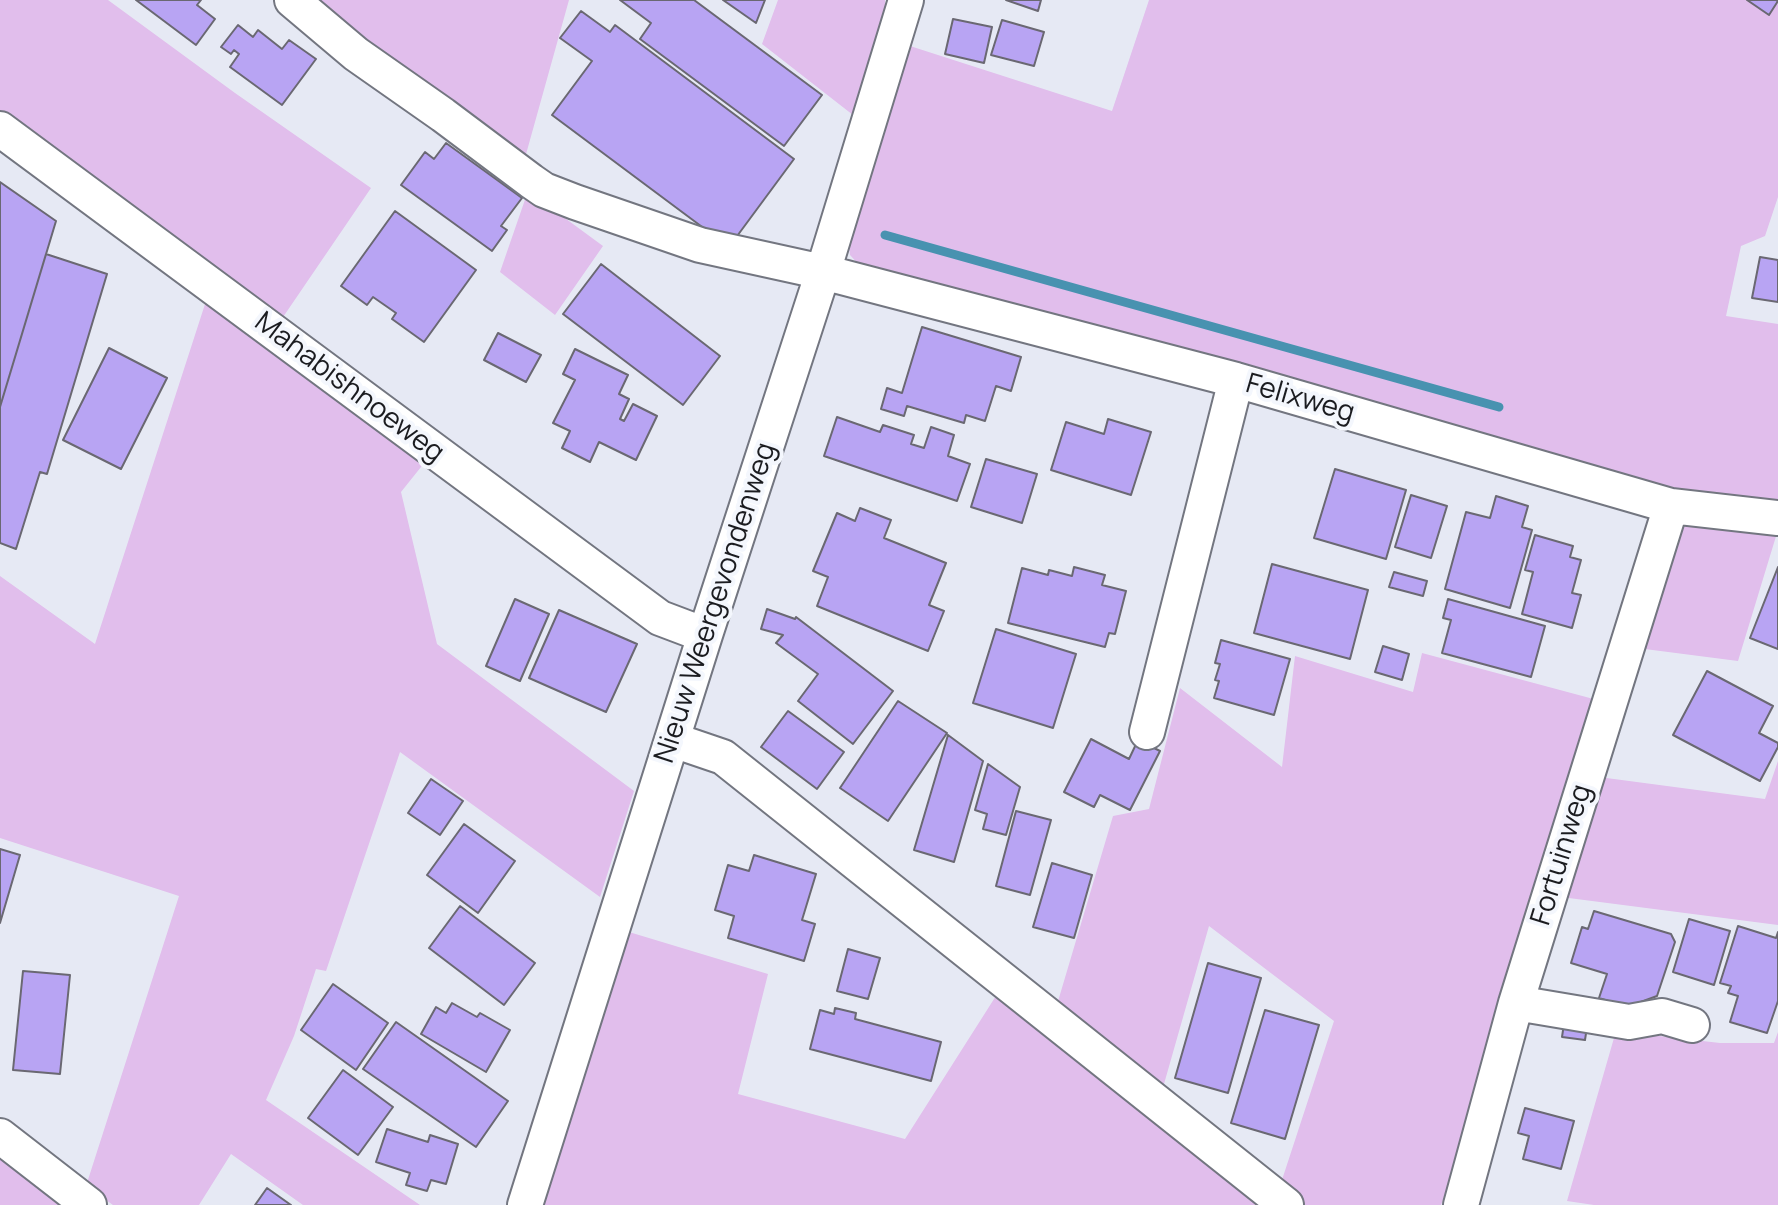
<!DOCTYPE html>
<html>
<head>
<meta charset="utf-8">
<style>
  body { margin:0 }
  canvas { display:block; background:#e6e9f4 }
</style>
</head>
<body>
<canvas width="1778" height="1205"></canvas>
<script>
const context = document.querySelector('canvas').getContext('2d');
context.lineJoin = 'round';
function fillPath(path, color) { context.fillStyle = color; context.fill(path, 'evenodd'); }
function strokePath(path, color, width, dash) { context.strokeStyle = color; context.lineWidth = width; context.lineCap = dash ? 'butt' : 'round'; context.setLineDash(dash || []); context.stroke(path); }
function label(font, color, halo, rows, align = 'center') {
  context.font = font + ' Manrope,sans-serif'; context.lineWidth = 8; context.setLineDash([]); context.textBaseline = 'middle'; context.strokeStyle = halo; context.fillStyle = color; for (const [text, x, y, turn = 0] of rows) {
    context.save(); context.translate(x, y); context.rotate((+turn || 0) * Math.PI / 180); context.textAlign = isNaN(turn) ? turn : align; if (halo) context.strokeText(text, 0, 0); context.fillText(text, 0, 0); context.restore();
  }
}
const green = new Path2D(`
  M0,0H108L235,93L371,188L279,323L0,118Z
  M301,0H569L523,165Z
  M778,0H885V12L853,115L762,44Z
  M1149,0H1774L1778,3V197L1765,236L1741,246L1726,316L1778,324V505L1688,498L860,266L850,255L848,237L910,46L1112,111Z
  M528,191L603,246L555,315L500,272Z
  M206,301L425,462L401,492L437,644L634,791L600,897L400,752L326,971L316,969L294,1036L266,1100L420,1205H303L231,1154L199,1205H113L86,1186L179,896L0,838V576L95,644Z
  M1688,523L1777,533L1738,661L1637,648L1678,525Z
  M1422,653L1601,701L1481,1094L1441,1205H1298L1279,1189L1334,1021L1209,926L1162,1091L1056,1008L1113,816L1149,809L1180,688L1282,767L1295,656L1413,692Z
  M1778,761V925L1561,897L1599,777L1765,799Z
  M629,932L768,974L738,1094L905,1139L1001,988L1274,1205H543Z
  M1616,1031L1720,1043H1774L1778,1032V1205H1594L1567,1201Z
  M0,1146L78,1205H0Z`);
const stream = new Path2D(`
  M885,235L1499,407`);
const building = new Path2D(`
  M136,0H201L197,5L215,19L196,45Z
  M620,0H694L822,95L784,146L640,39L651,23Z
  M723,0H765L756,23Z
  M1006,0H1041L1038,11Z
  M1747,0H1776L1778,1L1769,15Z
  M581,11L610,32L615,25L794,159L729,247L552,115L592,61L560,38Z
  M953,19L992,27L984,63L945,54Z
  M1002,20L1044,32L1034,66L991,55Z
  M238,25L253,37L258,30L282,49L289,40L316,59L282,105L230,67L239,54L234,50L231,54L221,47Z
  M446,143L522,198L501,226L507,230L492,251L401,185L425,152L434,159Z
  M0,182L56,221L0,407Z
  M395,211L476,270L424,342L392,319L396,313L373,297L367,305L341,286Z
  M46,254L107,274L47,474L40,472L16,549L0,543V407Z
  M1760,257L1778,260V302L1752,298Z
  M601,264L720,356L683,405L563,314Z
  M922,327L1021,357L1011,391L996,386L985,421L966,415L964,423L907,406L904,416L881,409L887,388L902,393Z
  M498,333L541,355L526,382L484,360Z
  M109,348L167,378L121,469L63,440Z
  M575,349L628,375L619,394L629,399L620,419L624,421L633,404L657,416L636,460L599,442L590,462L562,448L570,431L553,423L575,380L563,374Z
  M837,417L880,432L883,425L914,435L911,444L924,448L931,427L954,435L948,456L970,464L957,501L824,456Z
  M1108,419L1151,432L1131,495L1051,470L1066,422L1104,434Z
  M986,459L1037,474L1022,523L971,507Z
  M1335,469L1406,490L1386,559L1314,538Z
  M1411,495L1447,506L1431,558L1395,547Z
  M1496,496L1528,506L1522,527L1532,530L1510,608L1445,589L1466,512L1490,518Z
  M860,508L891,520L884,538L946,563L929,605L944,611L928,651L817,606L828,577L813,571L837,513L855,521Z
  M1535,535L1573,546L1570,557L1581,560L1572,593L1581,595L1572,628L1522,614L1533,572L1525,570Z
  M1272,564L1368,590L1350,659L1254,633Z
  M1074,567L1105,575L1102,585L1126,591L1115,634L1109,633L1105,647L1008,623L1022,568L1048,575L1049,570L1072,576Z
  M1778,567V649L1750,638Z
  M1394,572L1427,581L1423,596L1389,587Z
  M515,599L549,614L520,681L486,666Z
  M1448,599L1545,626L1531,677L1442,653L1451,620L1443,618Z
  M767,609L795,619L796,617L893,691L853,744L798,701L818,674L776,643L783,635L761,629Z
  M559,610L637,644L606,712L529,678Z
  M996,629L1076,654L1053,728L973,703Z
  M1221,640L1290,659L1274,715L1214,698L1219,681L1215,680L1220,664L1215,663Z
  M1383,646L1409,654L1402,680L1375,672Z
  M1707,671L1773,706L1759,733L1778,743V747L1760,781L1673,735Z
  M898,701L947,733L888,821L840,788Z
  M788,711L844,752L817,789L761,747Z
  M948,735L983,761L954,862L914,850Z
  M1091,739L1129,759L1138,740L1160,751L1130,810L1100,795L1094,807L1064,792Z
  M988,764L1020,787L1006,835L983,829L987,814L975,810Z
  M431,779L463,801L440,835L408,813Z
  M1016,811L1051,820L1030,895L996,886Z
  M464,824L515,861L478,913L427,875Z
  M0,849L20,855L0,923Z
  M754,855L816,874L802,920L815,924L804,961L728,938L734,916L715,910L728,865L749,871Z
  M1052,863L1092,875L1074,938L1033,927Z
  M460,906L535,963L504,1005L429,948Z
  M1594,911L1671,934L1675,942L1657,996L1627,1007L1599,998L1607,974L1571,963L1582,927L1588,929Z
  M1689,919L1730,931L1714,985L1673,972Z
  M1738,926L1776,938L1778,932V1001L1767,1033L1730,1022L1738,996L1728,993L1731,986L1720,983Z
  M848,949L880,958L868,999L837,991Z
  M1208,963L1261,978L1228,1093L1175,1078Z
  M23,971L70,975L60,1074L13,1070Z
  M333,984L388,1023L356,1070L301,1030Z
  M452,1003L477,1017L480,1013L510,1030L486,1072L421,1034L436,1007L446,1013Z
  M835,1008L856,1013L855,1019L941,1042L931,1081L810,1049L820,1010L834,1014Z
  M1265,1010L1319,1025L1285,1139L1231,1123Z
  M1565,1017L1588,1020L1585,1040L1562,1037Z
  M396,1022L508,1101L476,1147L363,1069Z
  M343,1070L393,1107L358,1155L308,1118Z
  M1525,1108L1574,1121L1561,1169L1523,1159L1529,1136L1518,1133Z
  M387,1129L428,1142L430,1135L458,1144L446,1184L431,1180L427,1191L406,1185L410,1173L376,1162Z
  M267,1188L291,1205H255Z`);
const minor = new Path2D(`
  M292,0L356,54L443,115L531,181L544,190L575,202L700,245L823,272L1236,380L1671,506L1778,518
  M0,129L660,618L705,635
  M1147,732L1236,380
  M673,740L723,757L1286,1205
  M1516,1003L1629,1022L1662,1016L1692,1025
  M0,1136L89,1205
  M525,1205L705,635L823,272L906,0
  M1461,1205L1516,1003L1671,506`);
const streetNames = [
  ["Mahabishnoeweg",349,388,37],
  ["Felixweg",1300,399,16],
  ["Nieuw Weergevondenweg",716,603,-72],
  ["Fortuinweg",1562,855,-73]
];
fillPath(green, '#e1beec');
strokePath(stream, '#4892b0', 9);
fillPath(building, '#b8a4f3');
strokePath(building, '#6a6872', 2);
strokePath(minor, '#737680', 38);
strokePath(minor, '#fff', 34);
label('28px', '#1b1c20', '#f4f7fd', streetNames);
</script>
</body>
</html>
